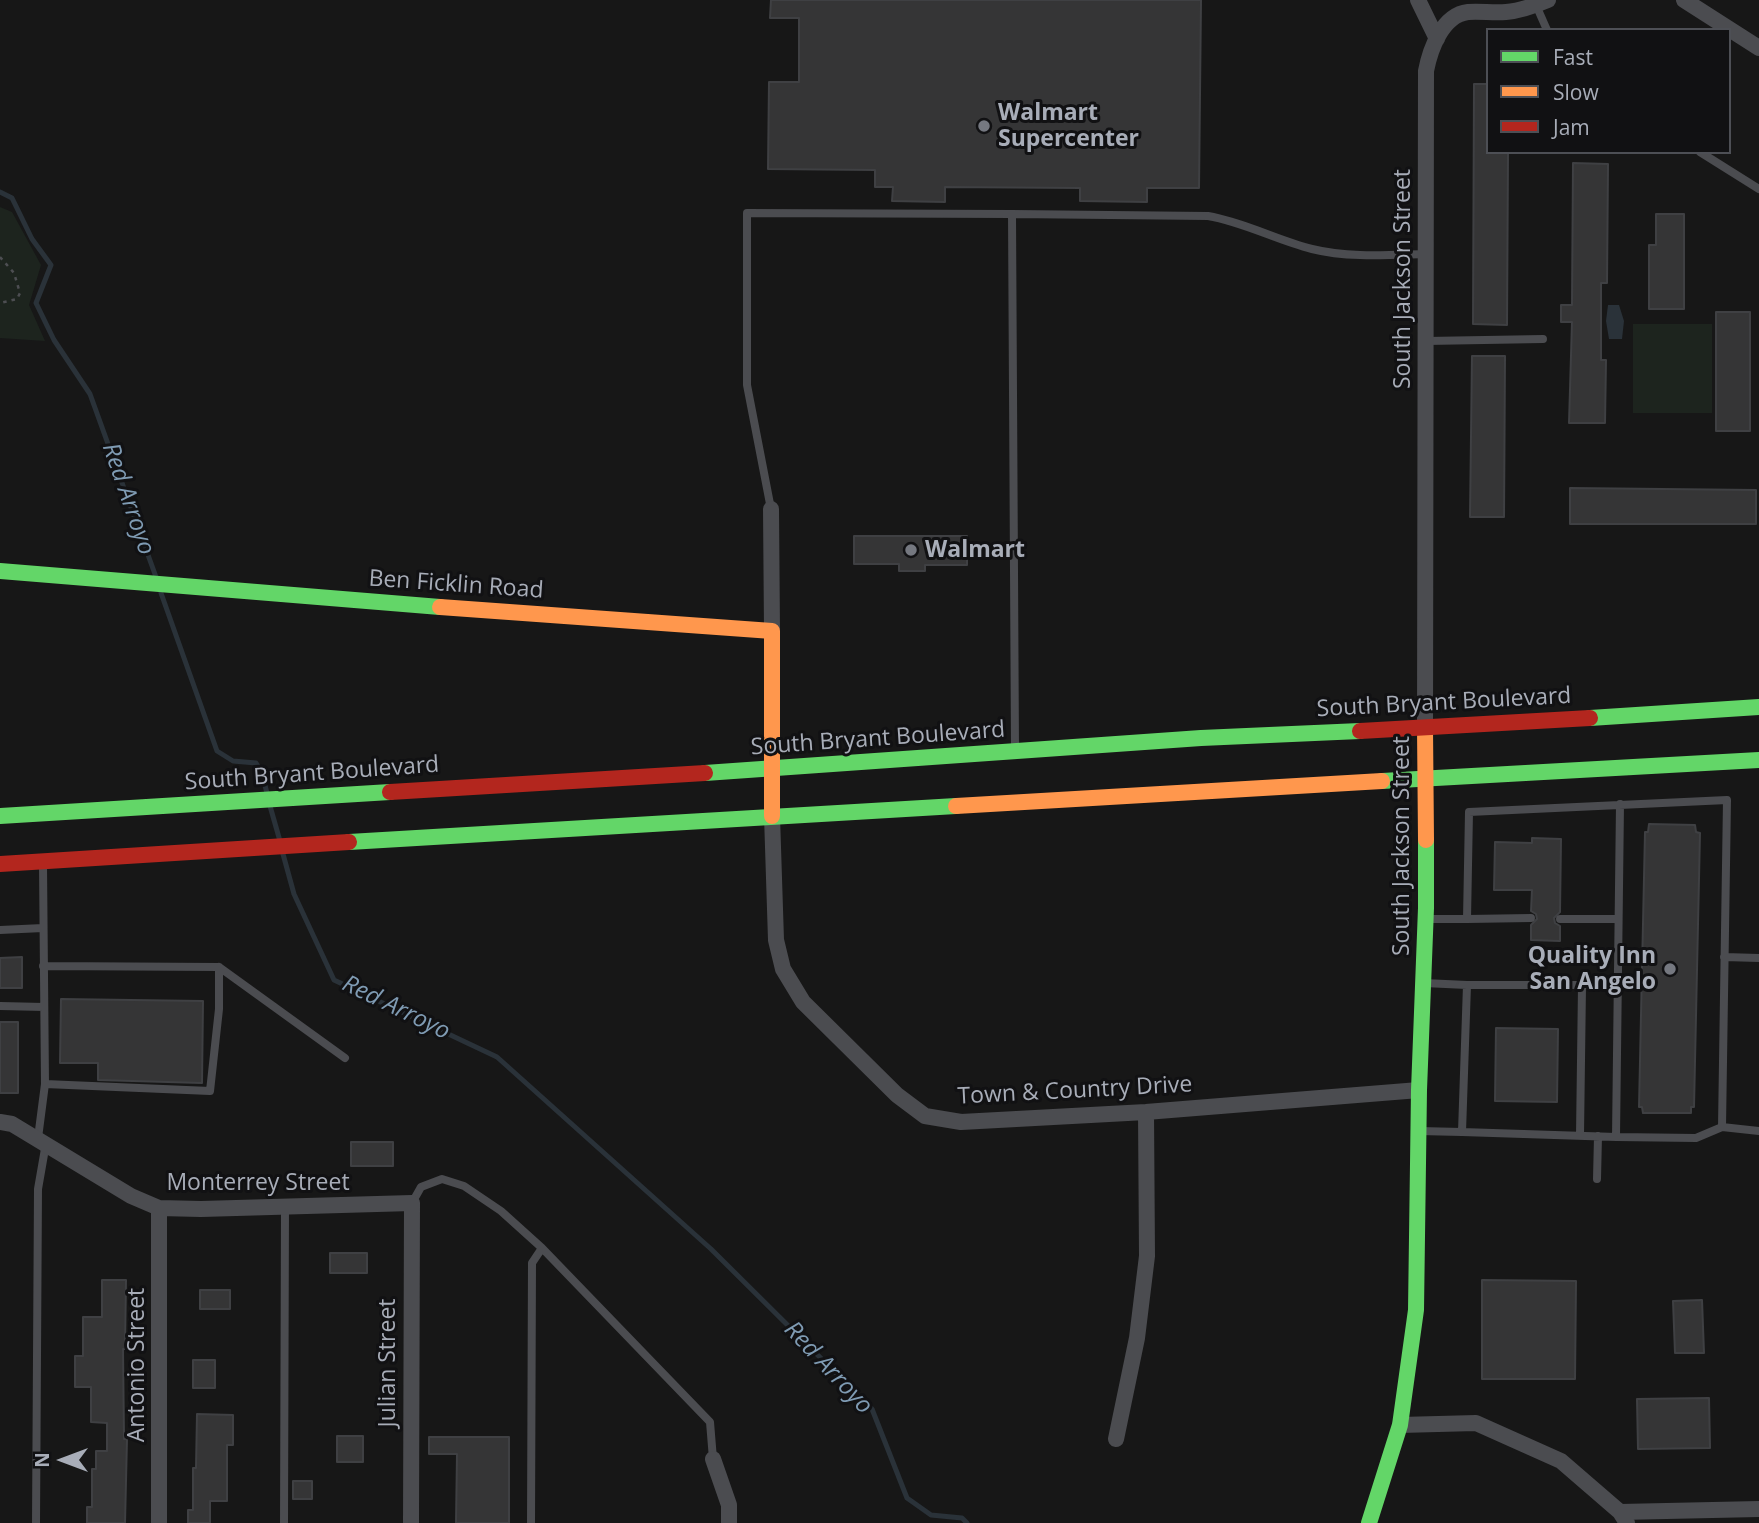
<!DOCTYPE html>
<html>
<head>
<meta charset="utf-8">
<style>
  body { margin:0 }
  #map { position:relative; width:1759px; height:1523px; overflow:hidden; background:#171717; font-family:"Open Sans",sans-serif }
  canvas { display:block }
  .legend { position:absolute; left:1486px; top:28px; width:245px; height:126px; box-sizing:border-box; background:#111113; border:2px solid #4d4f55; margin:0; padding:9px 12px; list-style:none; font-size:21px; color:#a8adb8 }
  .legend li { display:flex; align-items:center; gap:14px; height:35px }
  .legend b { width:35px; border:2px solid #4d4f55 }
  .north { position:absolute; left:28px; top:1425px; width:70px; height:70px; -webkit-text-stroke:5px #111113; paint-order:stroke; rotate:270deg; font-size:19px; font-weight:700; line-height:28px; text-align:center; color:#a8adb8 }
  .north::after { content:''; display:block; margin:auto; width:24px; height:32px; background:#a8adb8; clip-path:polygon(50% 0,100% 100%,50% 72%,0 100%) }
</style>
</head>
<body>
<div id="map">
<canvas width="1759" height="1523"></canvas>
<ul class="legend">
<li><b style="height:9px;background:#63d668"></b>Fast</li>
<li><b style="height:9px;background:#ff974d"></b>Slow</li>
<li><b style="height:9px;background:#b3261e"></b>Jam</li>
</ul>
<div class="north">N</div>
</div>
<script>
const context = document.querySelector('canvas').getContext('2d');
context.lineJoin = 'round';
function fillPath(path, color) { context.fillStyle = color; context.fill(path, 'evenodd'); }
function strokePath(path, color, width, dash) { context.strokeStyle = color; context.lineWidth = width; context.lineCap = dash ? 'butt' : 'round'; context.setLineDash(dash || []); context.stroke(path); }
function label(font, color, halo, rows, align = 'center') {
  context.font = font + ' "Open Sans",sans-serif'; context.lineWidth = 6; context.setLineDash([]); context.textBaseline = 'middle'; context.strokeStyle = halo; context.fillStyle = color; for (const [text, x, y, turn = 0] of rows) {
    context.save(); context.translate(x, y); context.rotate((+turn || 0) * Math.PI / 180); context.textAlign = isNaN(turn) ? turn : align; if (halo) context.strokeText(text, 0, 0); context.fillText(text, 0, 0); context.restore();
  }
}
const green = new Path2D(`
  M0,207L12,212L41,265L29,305L45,341L0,338Z
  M1633,324H1712V413H1633Z`);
const water = new Path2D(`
  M1608,305H1619L1624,321L1622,339H1609L1606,321Z`);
const stream = new Path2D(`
  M0,192L12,198L32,239L51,265L36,303L54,340L90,394L156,577
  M161,593L217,751L233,761L256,763L261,771L267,793
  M270,806L280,841
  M283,854L294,894L334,980L497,1057L711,1249L872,1409L907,1498L931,1515L962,1518L967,1523`);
const building = new Path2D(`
  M771,0H1201L1199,188H1147V202L1080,201V188L945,187V202L892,201L893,187H875V170L768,169L769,82H799V18H770Z
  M1474,84H1488V152H1508L1507,325L1473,324Z
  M1573,163L1608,164L1607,283H1601V360H1606L1605,423H1569L1572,322H1561V305H1572Z
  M1656,214H1684V309H1649V245H1656Z
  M1716,312H1750V431H1716Z
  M1472,356H1505L1504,517H1470Z
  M1570,488L1756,490V524H1570Z
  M854,536H967V565H925V571H899V564H854Z
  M1649,824L1695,825L1696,832L1700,833L1694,1107H1691V1113H1643L1642,1107H1639L1645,832H1648Z
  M1532,838L1561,839L1560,912L1554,918L1555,923L1560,926V941L1531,940V925L1537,919L1536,914L1531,911L1532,890H1494L1495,842L1532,843Z
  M22,957V988H0V958Z
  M61,999L203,1001L202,1083L98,1080V1063H60Z
  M0,1022H18V1093H0Z
  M1496,1028L1558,1029L1557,1102L1495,1101Z
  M351,1142H393V1166H351Z
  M330,1253H367V1273H330Z
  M102,1280H126L125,1349H123L124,1439H127L125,1523H87V1507H92V1469H96V1451H107V1423L91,1422V1387H75V1356H83V1317H102Z
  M1482,1280L1576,1281L1575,1379H1482Z
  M200,1290H230V1309H200Z
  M1702,1300L1704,1353H1675L1673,1301Z
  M193,1360H215V1388H193Z
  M1709,1398L1710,1448L1638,1449L1637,1399Z
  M197,1414L233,1415V1445H227V1501H210V1523H188V1510H193V1468H196Z
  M337,1436H363V1462H337Z
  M429,1437H509V1523H456L457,1454H429Z
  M293,1481H312V1499H293Z`);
const path = new Path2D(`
  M0,257L14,273L20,293L17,299L0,303`);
const lane = new Path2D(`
  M1536,5L1547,30
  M1700,152L1759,189
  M1012,214L1208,216C1244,222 1276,240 1312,249C1348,258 1388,255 1426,254
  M1426,341L1543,339
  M771,509L747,385V213L1012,214L1015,749
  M1620,804L1616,1137L1696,1138L1722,1127
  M1428,919H1467L1469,812L1727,800L1722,1127L1759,1131
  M1467,919L1531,918
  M1560,919H1618
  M0,930L43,928
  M1724,957L1759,958
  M43,966L219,967V1009L210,1091L45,1084
  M219,967L345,1058
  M1424,983L1467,985
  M0,1006L44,1007
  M1419,1131L1462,1132
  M1580,1135L1582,986
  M1616,1137L1462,1132L1467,985H1617
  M38,1138L45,1084L43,865
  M1597,1179L1598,1136
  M412,1203L421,1187L442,1179L464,1186L501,1211L542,1248L710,1422L713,1459
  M36,1523L38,1189L46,1143
  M284,1523L285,1207
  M531,1523L532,1263L542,1248`);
const street = new Path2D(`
  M1418,0L1437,39
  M1684,0L1759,48
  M771,509L772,631
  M1425,728L1426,71C1430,50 1442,15 1468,12C1480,11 1493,13 1506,12C1521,11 1534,6 1548,0
  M772,816L776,940L783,969L803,1002L897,1095L925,1116L961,1122L1146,1112L1419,1090
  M0,1122L12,1124L131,1196L159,1208L201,1209L412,1203L411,1523
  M159,1208V1523
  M1400,1425L1476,1423L1561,1461L1620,1512L1627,1523
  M1116,1439L1137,1338L1147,1256L1146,1112
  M713,1459L729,1505V1523
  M1620,1512L1759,1509`);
const fast = new Path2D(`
  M0,571L440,607
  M1590,718L1759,707
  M705,773L1201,738L1360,731
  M1382,781L1759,760
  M0,816L390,792
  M349,842L956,806
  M1369,1523L1400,1425L1416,1310L1419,1090L1426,908V840`);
const slow = new Path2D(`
  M440,607L772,631V816
  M1425,728L1426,840
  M956,806L1382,781`);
const jam = new Path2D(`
  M1360,731L1590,718
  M390,792L705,773
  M0,864L349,842`);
const markers = [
  [984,126,7,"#757880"],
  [911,550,7,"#757880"],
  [1670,969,7,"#757880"]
];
const poiNames = [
  ["Walmart",998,113],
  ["Supercenter",998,139],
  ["Walmart",925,550],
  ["Quality Inn",1656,956,"right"],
  ["San Angelo",1656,982,"right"]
];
const streetNames = [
  ["South Jackson Street",1403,279,-90],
  ["Ben Ficklin Road",456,585,4],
  ["South Bryant Boulevard",1444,703,-3],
  ["South Bryant Boulevard",878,739,-4],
  ["South Bryant Boulevard",312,774,-4],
  ["South Jackson Street",1402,846,-90],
  ["Town & Country Drive",1075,1091,-3],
  ["Monterrey Street",258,1183],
  ["Julian Street",388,1363,-90],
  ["Antonio Street",137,1365,-90]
];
const waterNames = [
  ["Red Arroyo",128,499,71],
  ["Red Arroyo",396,1008,26],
  ["Red Arroyo",828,1368,47]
];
fillPath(green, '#1d241e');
fillPath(water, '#2a3239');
strokePath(stream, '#2a3239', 5);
fillPath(building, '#353536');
strokePath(building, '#3f4043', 2);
strokePath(path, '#4d4e52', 2.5, [3.5, 5]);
strokePath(lane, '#4b4c50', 8);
strokePath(street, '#4b4c50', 16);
strokePath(fast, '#63d668', 16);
strokePath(slow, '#ff974d', 16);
strokePath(jam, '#b3261e', 16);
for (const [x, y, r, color] of markers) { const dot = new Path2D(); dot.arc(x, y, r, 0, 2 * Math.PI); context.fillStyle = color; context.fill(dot); strokePath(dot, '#111113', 2.5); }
label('bold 23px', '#a8adb8', '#111113', poiNames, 'left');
label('23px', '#a8adb8', '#111113', streetNames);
label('italic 24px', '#7f9bb3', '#111113', waterNames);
</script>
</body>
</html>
